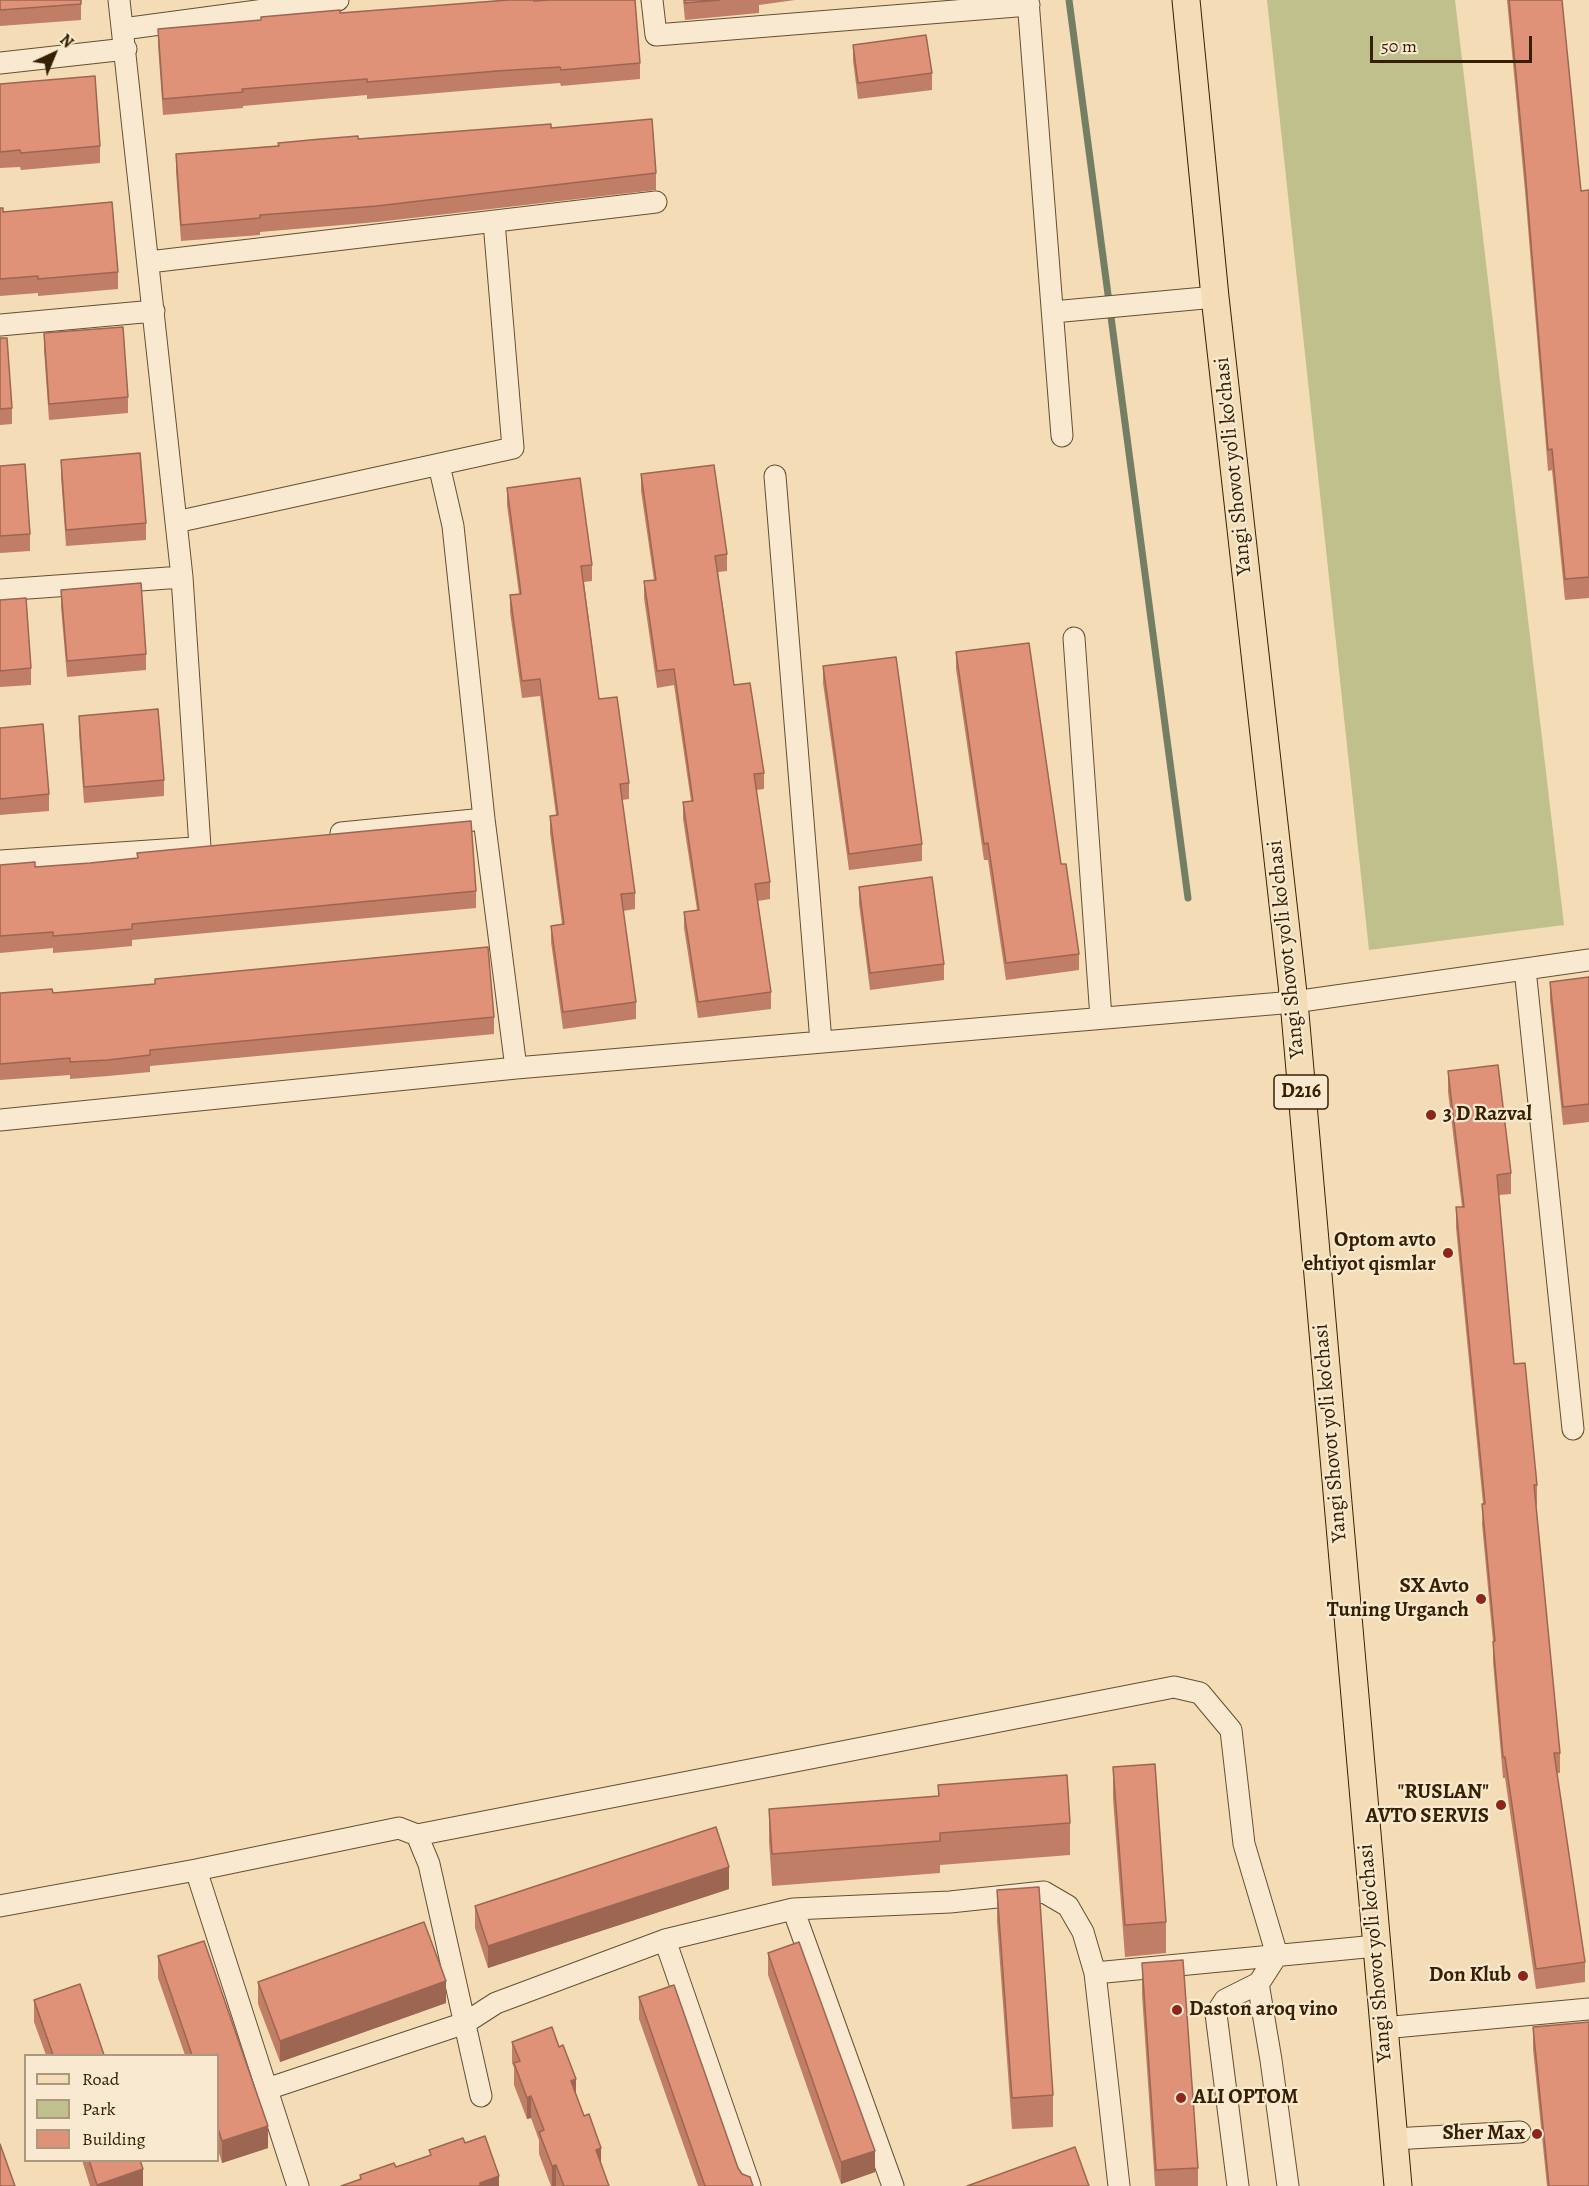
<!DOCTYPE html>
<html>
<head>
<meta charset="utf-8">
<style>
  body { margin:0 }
  #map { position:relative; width:1589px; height:2186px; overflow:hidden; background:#f4ddb6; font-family:Alegreya,serif }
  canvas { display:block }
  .legend { position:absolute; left:24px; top:2054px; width:195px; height:108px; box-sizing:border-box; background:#f8e9d0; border:2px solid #aa997d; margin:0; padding:8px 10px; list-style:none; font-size:18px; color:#362000 }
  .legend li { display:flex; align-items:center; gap:12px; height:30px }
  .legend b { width:30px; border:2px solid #aa997d }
  .north { position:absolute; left:24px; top:24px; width:60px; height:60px; -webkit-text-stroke:4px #f8e9d0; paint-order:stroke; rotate:44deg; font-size:16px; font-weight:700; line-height:24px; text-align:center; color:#362000 }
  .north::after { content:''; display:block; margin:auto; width:21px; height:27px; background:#362000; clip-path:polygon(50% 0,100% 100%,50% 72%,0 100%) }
  .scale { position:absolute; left:1370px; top:36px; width:162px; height:27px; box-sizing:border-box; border:3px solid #362000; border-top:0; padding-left:8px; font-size:18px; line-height:21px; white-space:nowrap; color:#362000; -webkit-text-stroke:4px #f8e9d0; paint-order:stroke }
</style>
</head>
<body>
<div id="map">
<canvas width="1589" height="2186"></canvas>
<ul class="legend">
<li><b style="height:8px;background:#f4ddb6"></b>Road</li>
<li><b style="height:16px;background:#bfc08b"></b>Park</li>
<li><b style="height:16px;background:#df9277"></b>Building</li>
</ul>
<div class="north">N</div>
<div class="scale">50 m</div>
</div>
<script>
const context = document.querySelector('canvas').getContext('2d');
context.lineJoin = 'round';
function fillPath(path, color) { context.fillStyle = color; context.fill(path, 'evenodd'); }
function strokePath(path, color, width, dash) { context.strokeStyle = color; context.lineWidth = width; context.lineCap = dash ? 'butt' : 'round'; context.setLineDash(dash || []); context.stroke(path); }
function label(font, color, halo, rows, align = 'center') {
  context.font = font + ' Alegreya,serif'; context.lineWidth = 4.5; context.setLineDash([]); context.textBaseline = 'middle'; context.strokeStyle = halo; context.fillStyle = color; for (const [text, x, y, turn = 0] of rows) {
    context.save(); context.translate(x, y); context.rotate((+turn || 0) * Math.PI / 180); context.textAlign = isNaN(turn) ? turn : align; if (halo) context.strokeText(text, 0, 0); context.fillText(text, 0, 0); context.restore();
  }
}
const green = new Path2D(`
  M1267,0H1455L1564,925L1369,950Z`);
const stream = new Path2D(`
  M1069,0L1188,898`);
const minor = new Path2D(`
  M119,0L182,577L200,847
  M652,0L656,35L1029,5
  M1028,0L1062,436
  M123,29L338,0
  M0,63L126,49
  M149,262L656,202
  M1053,312L1215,297
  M0,325L154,311
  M439,465L453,526L484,819L516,1068
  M775,476L821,1042
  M176,522L513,448L494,222
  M0,590L182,577
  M1074,638L1101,1018
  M341,833L484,819
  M0,861L194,848
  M1525,969L1573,1429
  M0,1120L516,1068L1294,1002L1589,960
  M417,1835L1174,1687L1200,1693L1231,1730L1244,1844L1277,1955L1259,1983L1225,2000L1216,2014L1238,2186
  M0,1906L196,1870
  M793,1909L893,2186
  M665,1940L750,2186
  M1095,1973L1119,2186
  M1258,1983L1271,2060L1288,2186
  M1383,2028L1589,2009
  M267,2089L465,2023L496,2003L665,1940L793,1909L950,1902L1044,1892L1068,1906L1083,1932L1095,1973L1376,1946
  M1393,2139L1520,2132
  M298,2186L196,1870L399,1828L417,1835L429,1864L481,2096`);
const major = new Path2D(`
  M1186,0L1215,297L1294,1002L1398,2186`);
const wall = new Path2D(`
  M0,0H81V20L0,26Z
  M683,0H795L759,5V13L685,20Z
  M1507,0H1562L1581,191L1589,190V598L1565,600L1552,470L1548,471L1525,191Z
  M534,1L640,63V79L561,86L560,83L497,88L367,99V95L243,106V108L163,115L158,45V29L340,13Z
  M853,45L932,73V90L858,99L853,61Z
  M0,84L100,146V163L21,170L20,167L0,168Z
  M551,128L656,173V190L377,222L260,232V235L181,241L176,171V154L358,139Z
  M0,208L3,212L118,272V289L38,296V293L0,296Z
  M44,333L128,397V413L49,420L44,350Z
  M0,338L12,408V424L0,425Z
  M61,460L146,523V540L66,546L61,476Z
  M0,466L30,534V551L0,553Z
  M641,474L727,554V571L718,572L734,685L764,773V789L756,790L770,882V899L758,901L771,992V1009L698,1018L684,928V912L697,910L683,819V802L691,801L674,685L657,688L644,598V581L654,580L641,491Z
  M507,488L592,565V581L584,582L599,699L629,783V799L622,800L635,893V909L623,911L636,1002V1019L563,1029L551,942V926L562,924L550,833V816L556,815L540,696L522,698L510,612V595L519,594L507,505Z
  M61,590L146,654V670L67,677L61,607Z
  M0,600L31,668V685L0,687Z
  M956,652L1079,954V970L1006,980L988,860H984L956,669Z
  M823,666L922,844V861L849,870L823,683Z
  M79,716L164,780V796L84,803L79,733Z
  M0,728L49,794V811L0,815Z
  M0,865L476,891V908L132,940V946L90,950L53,953V948L0,953Z
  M859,887L944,964V980L870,990L859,904Z
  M1589,977V1122L1563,1125L1550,1000V982Z
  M0,993H53L494,1017V1034L150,1066V1072L108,1076L70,1079V1075L0,1080Z
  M1448,1071L1511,1173V1194L1499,1195L1514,1364L1537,1485V1505H1536L1560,1753V1773H1557L1585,1962V1982L1536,1989L1505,1778H1503L1493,1662V1642L1482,1524L1483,1504L1456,1228V1207H1462L1448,1092Z
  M1113,1767L1166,1922V1953L1125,1957L1113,1799Z
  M938,1785L1070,1823V1855L940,1865V1873L772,1886L769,1841V1809L938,1796Z
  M729,1889L488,1968L475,1928V1906Z
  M997,1890L1053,2095V2127L1012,2129L997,1922Z
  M204,1941L268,2126V2148L222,2163L218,2150V2055H185L158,1978V1956Z
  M768,1953L875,2172L841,2184L768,1975Z
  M1142,1963L1198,2168V2186H1155L1142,1995Z
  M258,1982L446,2003L280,2062L258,2004Z
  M639,1997L738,2168L753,2186H698L639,2019Z
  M34,2000L104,2055H46L34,2022Z
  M1533,2027L1589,2186H1547L1533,2049Z
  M512,2042L576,2094L609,2186H551L539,2154V2140L531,2118L527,2119L514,2085V2068L512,2063Z
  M82,2160H140L143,2186H90Z`);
const shadedWall = new Path2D(`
  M729,1867V1889L488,1968V1946Z
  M446,1981V2003L280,2062V2041Z
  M576,2079V2101L571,2081Z
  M531,2096V2118L527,2119V2098Z
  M268,2126V2148L222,2163V2141Z
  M601,2148V2170L596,2150Z
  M875,2151V2172L841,2184V2162Z
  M556,2165V2186H552V2166Z
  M143,2169V2186H97V2185Z
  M499,2176V2186H480V2183Z`);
const building = new Path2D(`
  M0,0H81V4L0,10Z
  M508,0H534V1L549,0H635L640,63L561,70L560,67L497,71L367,82V79L242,89L243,92L163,99L158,29L261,20V17L340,10V13Z
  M685,0H720L685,3Z
  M1509,0H1562L1581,191L1589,190V577L1565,579L1552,449L1548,450L1525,170Z
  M926,35L932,73L858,83L853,45Z
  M95,76L100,146L21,153L20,150L0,152V84Z
  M652,119L656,173L377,206L260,215V218L181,225L176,154L279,146L278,143L321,139L358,136V139L551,124V128Z
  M112,202L118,272L38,279V276L0,279V208H3V212Z
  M123,327L128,397L49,404L44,333Z
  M0,338H7L12,408L0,409Z
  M140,453L146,523L66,530L61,460Z
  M25,464L30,534L0,536V466Z
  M714,465L727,554L715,556L734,685L750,683L764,773L754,774L770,882L755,884L771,992L698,1002L684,912L699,910L683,802L693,801L674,669L657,671L644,581L656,580L641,474Z
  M580,478L592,565L581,566L599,699L617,697L629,783L620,784L635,893L621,894L636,1002L563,1012L551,926L564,924L550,816L558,815L540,679L522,681L510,595L521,594L507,488Z
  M141,583L146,654L67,661L61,590Z
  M26,598L31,668L0,671V600Z
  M1029,643L1061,864H1066L1079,954L1006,963L988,843L984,844L956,652Z
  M896,657L922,844L849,854L823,666Z
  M158,709L164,780L84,787L79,716Z
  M43,724L49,794L0,799V728Z
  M471,821L476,891L132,924V929L90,933L53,936V932L0,936V865L35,862V867L90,863L138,858L137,853Z
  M932,877L944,964L870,973L859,887Z
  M488,947L494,1017L150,1050V1055L108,1060L70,1062V1058L0,1064V993L52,989L53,993L155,984V979Z
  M1589,977V1104L1563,1107L1550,982Z
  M1498,1065L1511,1173L1497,1175L1514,1364L1525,1363L1537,1485H1534L1560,1753H1554L1585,1962L1536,1969L1505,1757H1503L1493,1642L1495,1641L1482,1504H1485L1456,1207H1464L1448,1071Z
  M1155,1764L1166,1922L1125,1925L1113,1767Z
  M1067,1775L1070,1823L940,1833V1841L772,1854L769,1809L939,1796L938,1785Z
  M716,1827L729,1867L488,1946L475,1906Z
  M1039,1887L1053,2095L1012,2098L997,1890Z
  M424,1922L446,1981L280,2041L258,1982Z
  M204,1941L268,2126L222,2141L218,2128V2055H192L158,1956Z
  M799,1942L875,2151L841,2162L768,1953Z
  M1183,1960L1198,2168L1156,2170L1142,1963Z
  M80,1984L104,2055H53L34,2000Z
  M674,1985L738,2168L742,2174L750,2177L753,2186H705L639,1997Z
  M1589,2022V2186H1549L1533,2027Z
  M552,2027L559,2047L563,2045L576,2079L571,2081L584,2116L589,2114L601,2148L596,2150L609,2186H564L556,2165L552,2166L539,2132L544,2130L531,2096L527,2098L514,2063L520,2061L512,2042Z
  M485,2136L499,2176L480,2183V2186H341L361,2179L360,2175L394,2163L396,2167L431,2155L429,2150L463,2138L465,2143Z
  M0,2144L15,2186H0Z
  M1075,2147L1089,2186H967Z
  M89,2160H140L143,2169L97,2185Z`);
const markers = [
  [1431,1115,6,"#8f2418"],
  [1448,1253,6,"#8f2418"],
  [1481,1599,6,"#8f2418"],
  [1501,1805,6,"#8f2418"],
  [1523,1976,6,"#8f2418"],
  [1177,2010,6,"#8f2418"],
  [1181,2098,6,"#8f2418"],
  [1537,2134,6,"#8f2418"]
];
const shields = [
  [1301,1092,54]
];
const shieldNames = [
  ["D216",1301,1092]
];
const streetNames = [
  ["Yangi Shovot yo'li ko'chasi",1234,466,-96],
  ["Yangi Shovot yo'li ko'chasi",1287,949,-96],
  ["Yangi Shovot yo'li ko'chasi",1331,1433,-95],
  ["Yangi Shovot yo'li ko'chasi",1376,1953,-95]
];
const poiNames = [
  ["3 D Razval",1443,1115,"left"],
  ["Optom avto",1436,1241],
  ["ehtiyot qismlar",1436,1265],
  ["SX Avto",1469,1587],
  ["Tuning Urganch",1469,1611],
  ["\"RUSLAN\"",1489,1793],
  ["AVTO SERVIS",1489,1817],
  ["Don Klub",1511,1976],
  ["Daston aroq vino",1189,2010,"left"],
  ["ALI OPTOM",1193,2098,"left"],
  ["Sher Max",1525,2134]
];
fillPath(green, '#bfc08b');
strokePath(stream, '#747e65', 7);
strokePath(minor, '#664f2e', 23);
strokePath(major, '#362000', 29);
strokePath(minor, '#f8e9d0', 21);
strokePath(major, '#f4ddb6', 27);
fillPath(wall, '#c07e66');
fillPath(shadedWall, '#9c6653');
fillPath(building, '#df9277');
strokePath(building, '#9c6653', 1.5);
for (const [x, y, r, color] of markers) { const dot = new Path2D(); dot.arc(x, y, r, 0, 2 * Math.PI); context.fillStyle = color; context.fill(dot); strokePath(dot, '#f8e9d0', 2); }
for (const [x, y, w] of shields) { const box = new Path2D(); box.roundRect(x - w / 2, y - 17, w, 34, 4.5); context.fillStyle = '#f8e9d0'; context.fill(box); strokePath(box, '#362000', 1.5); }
label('bold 20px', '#362000', null, shieldNames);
label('21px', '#362000', '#f8e9d0', streetNames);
label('bold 21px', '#362000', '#f8e9d0', poiNames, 'right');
</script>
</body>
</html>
